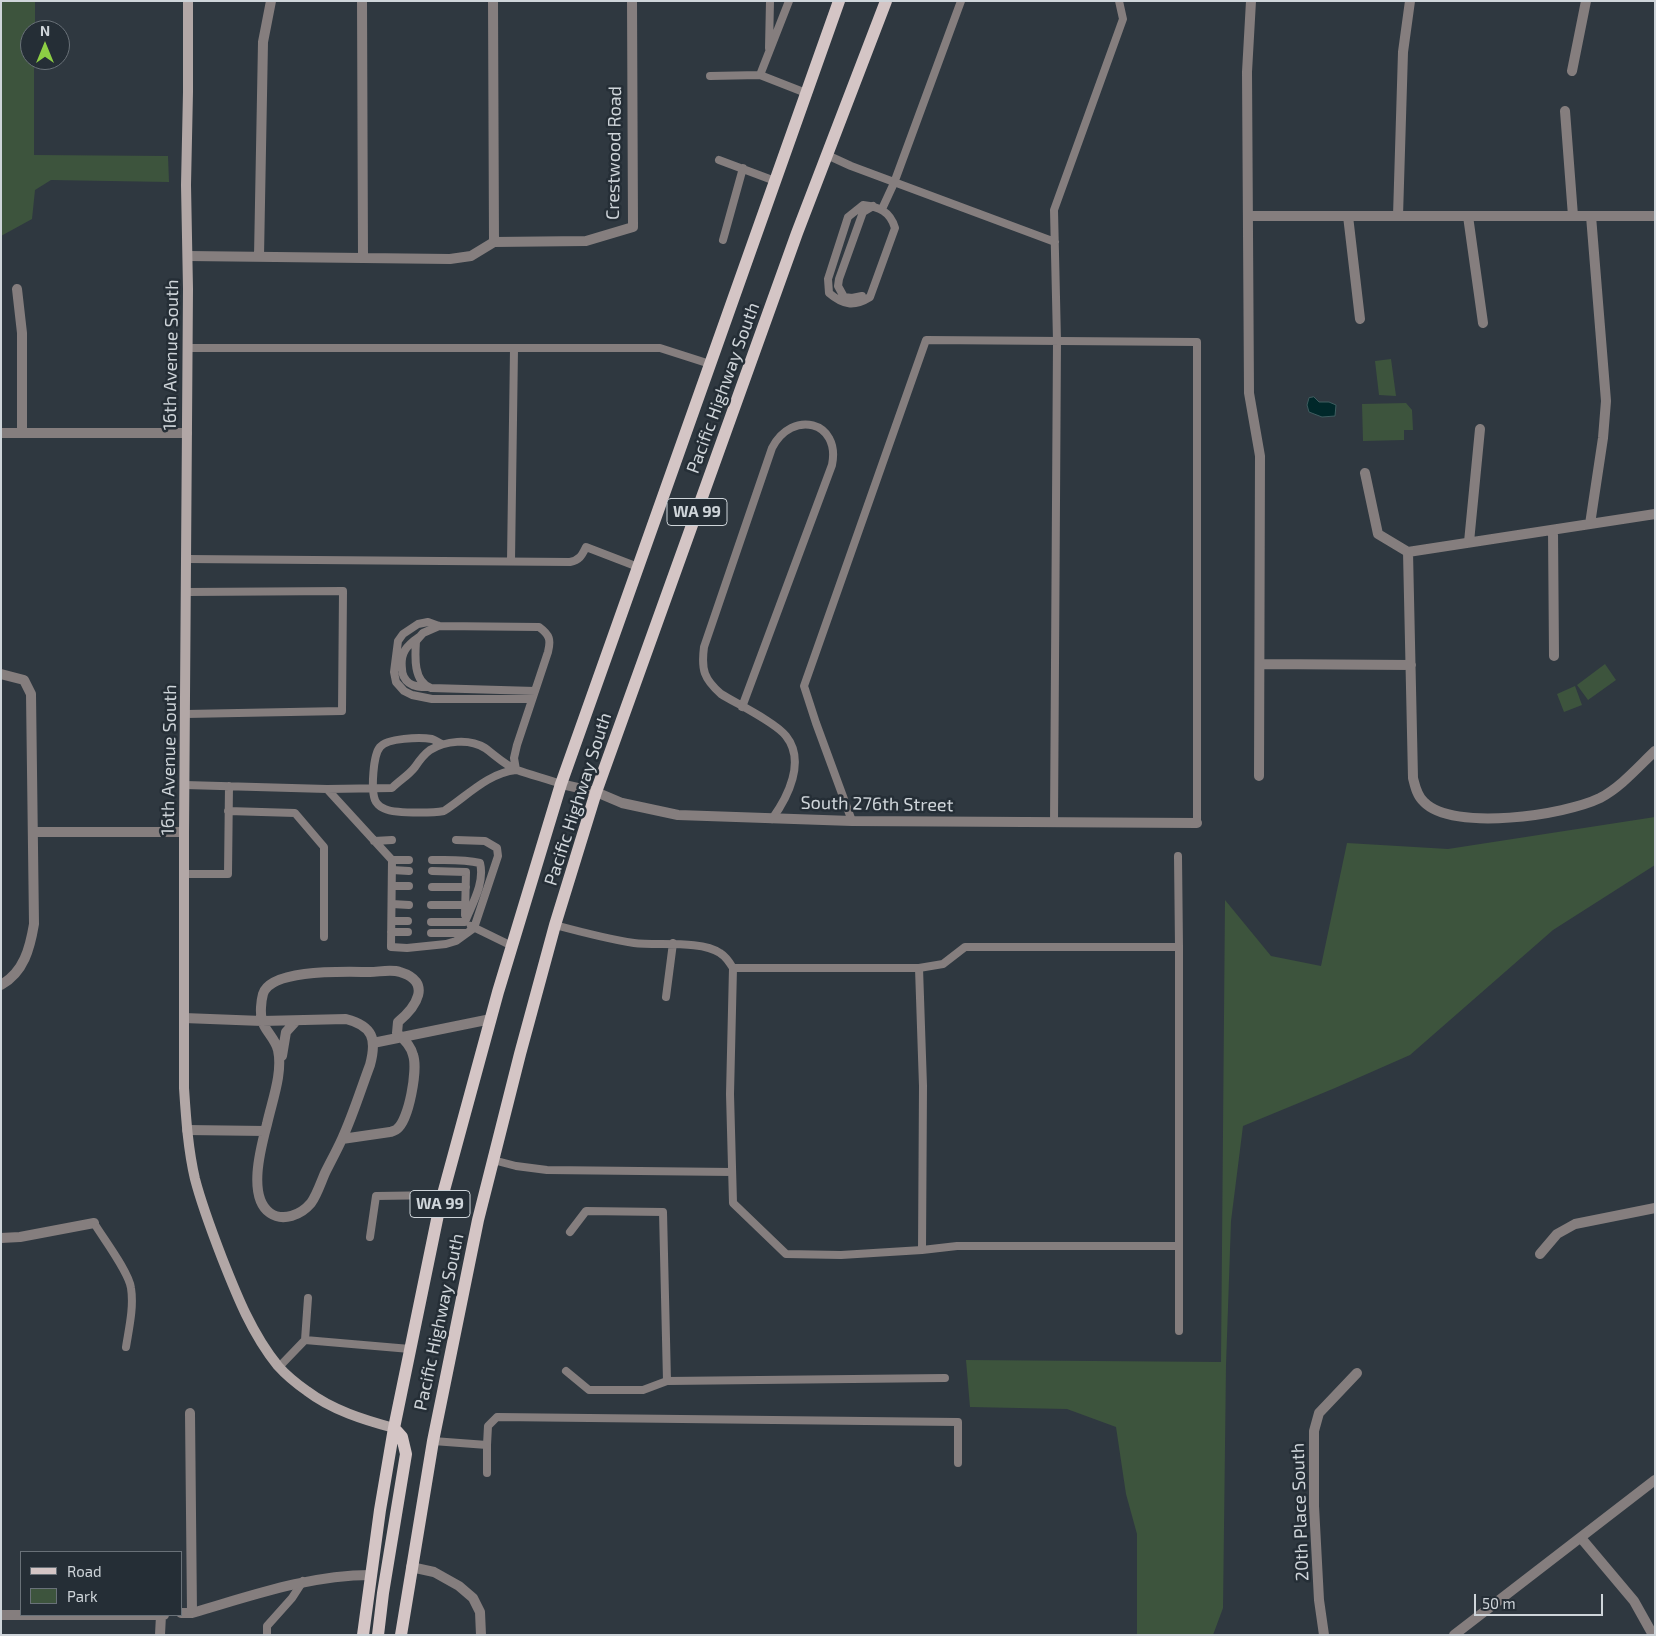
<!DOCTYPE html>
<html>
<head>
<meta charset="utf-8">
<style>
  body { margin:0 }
  #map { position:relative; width:1656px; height:1636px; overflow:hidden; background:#2f3840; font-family:"Exo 2",sans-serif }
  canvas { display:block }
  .frame { position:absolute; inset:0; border:2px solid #cfd5da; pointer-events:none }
  .legend { position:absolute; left:20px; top:1551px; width:162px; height:65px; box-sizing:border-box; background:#252e36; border:1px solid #697178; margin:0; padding:6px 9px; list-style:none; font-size:15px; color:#cfd5da }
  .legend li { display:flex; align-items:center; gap:10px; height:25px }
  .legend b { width:25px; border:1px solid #697178 }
  .north { position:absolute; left:20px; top:20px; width:50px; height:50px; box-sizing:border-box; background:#252e36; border:1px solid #697178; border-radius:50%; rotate:0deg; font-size:14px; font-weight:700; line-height:20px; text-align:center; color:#cfd5da }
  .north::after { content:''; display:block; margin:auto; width:18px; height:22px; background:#8dce44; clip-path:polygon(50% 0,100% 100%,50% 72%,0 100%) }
  .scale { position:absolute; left:1474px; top:1594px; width:129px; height:22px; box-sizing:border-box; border:2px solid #cfd5da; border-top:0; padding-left:6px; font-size:15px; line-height:18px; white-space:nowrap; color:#cfd5da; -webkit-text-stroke:4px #252e36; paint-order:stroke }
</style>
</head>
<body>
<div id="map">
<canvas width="1656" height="1636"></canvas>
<div class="frame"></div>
<ul class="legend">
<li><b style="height:6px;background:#d4c5c5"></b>Road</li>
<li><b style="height:14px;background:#3d543d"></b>Park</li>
</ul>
<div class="north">N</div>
<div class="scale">50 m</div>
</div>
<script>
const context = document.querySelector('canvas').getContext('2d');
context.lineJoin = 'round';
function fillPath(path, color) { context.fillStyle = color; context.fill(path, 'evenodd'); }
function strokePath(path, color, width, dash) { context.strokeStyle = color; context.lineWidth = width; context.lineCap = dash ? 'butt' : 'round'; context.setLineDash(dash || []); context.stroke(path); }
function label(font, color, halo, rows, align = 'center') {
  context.font = font + ' "Exo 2",sans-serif'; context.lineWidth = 5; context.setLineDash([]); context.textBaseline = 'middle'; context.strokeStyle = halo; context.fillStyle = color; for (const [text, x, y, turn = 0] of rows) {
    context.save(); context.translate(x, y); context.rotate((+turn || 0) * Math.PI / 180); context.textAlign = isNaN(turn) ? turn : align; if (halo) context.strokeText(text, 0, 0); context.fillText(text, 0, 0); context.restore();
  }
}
const green = new Path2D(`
  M1,1H35V30H30V60H34V155L168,156L169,182L51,180L35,190L32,219L1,236Z
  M1391,359L1396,396L1379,395L1375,361Z
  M1406,403L1412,410L1413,430H1404V440L1363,441L1362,404Z
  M1605,664L1616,680L1588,700L1577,685Z
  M1575,686L1582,705L1564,712L1557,694Z
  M1655,817V865L1553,930L1410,1055L1335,1088L1243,1126L1231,1221L1226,1365L1223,1608L1213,1635H1137V1534L1126,1494L1116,1427L1067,1409L970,1407L966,1360L1221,1362L1225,900L1271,956L1321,966L1347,843L1448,849Z`);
const water = new Path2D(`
  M1314,397L1319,402H1329L1336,405L1335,416L1322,417L1309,412L1307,405L1309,398Z`);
const service = new Path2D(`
  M769,48L770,1
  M760,75L789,1
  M710,76L760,75L806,93
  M827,155L851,166L1055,242
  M719,160L775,181
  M863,205C879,207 890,211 895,228L870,297C854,307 843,305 829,293L828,279L848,217Z
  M882,209L894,183L961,1
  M723,240L743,168
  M862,296L852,298L844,297L838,286L839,279L863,212L873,206
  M188,348H660L710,364
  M187,559L570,562C580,560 582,555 586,547L638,567
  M511,561L514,349
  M439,626L423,633L416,641C415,656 413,682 431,688L535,691
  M419,637C406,646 400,653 402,669C402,675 404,679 409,683C414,687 421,687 428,687
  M742,707L832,465C841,421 792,409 772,448L704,647C701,670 704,679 721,694C737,704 775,722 786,736C806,761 788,797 772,819
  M186,714L342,711L343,591L187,592
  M442,744C439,743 435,740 432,739C420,737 387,738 380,747C373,755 371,790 375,800C376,803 380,807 383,808C392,814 433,813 444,811C467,796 488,773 516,770L514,758L517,745L548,652C551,640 550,635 539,627L439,626L428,622L418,624L403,634L398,641L394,672L396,682L404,691L412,695L432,699H532
  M185,785L327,789L392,860H409
  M327,789L392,788C399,781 409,775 415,767C419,761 423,755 430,750C445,741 469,738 485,748C496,756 505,765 517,770C531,775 547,779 561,784
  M228,811L295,813L324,847V937
  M852,821L816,723L804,686L926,340L1197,342V823
  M1054,823L1057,341L1054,210L1123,19L1119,1
  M374,841L392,840
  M1178,856L1179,947
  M392,860L391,947L407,948L446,944L456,941L474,928L498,856L497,848L485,841L456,840
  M392,870L409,871
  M432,871L466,872L465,915
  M184,874H228L229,786
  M392,886H409
  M432,887H466
  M392,904L409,905
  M431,905H466
  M392,921H408
  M431,922H465C472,904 485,883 480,863C464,859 448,860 432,860
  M555,925C581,932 607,939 634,943C657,946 701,940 720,953C725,956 730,963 733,968L730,1094L733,1203L786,1254L841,1255L922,1250L923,1086L919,968H733
  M471,926L512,946
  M391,932H408
  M431,933H466
  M919,968L943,964L965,947H1179V1331
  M666,997L673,943
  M493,1160L516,1166L547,1170L732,1172
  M94,1223C103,1238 129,1272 131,1288C134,1307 129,1328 126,1347
  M570,1232L586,1211L663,1212L667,1381
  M370,1237L376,1196L443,1195
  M922,1250L957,1246H1179
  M305,1340L410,1349
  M279,1367L305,1340L308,1298
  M566,1371L589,1390H643L667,1381L945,1378
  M433,1441L487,1445L488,1426L497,1417L958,1422V1463
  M487,1473V1445
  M267,1635V1626L292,1598L303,1581`);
const minor = new Path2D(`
  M362,1L363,258
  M493,1L494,242
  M1251,1L1247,72L1249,393L1260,456L1259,776
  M1572,71L1586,1
  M1565,111L1573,216
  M1248,216H1655
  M1348,216L1360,319
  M1398,216L1403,52L1410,1
  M1468,216L1483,323
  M188,256L450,259L471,256L494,242L586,241L633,227L632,1
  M259,256L263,42L271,1
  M17,289L22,333V432
  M1,433H187
  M1365,473L1378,534L1408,552
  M1655,514L1408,552L1413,778C1415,786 1417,796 1424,802C1453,832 1565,815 1600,798C1621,787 1638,767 1655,751
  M1590,524L1603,438L1606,401L1591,216
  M1553,530L1554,656
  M1469,542L1480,429
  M1260,664L1411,665
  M1,674L24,680L31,694L34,924C30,948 24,972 1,985
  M561,784L596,792L622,803L678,815L852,821L1197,823
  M33,832H184
  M184,1018L262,1021L346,1019C373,1026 377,1039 370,1065C361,1089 353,1115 342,1139C337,1150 331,1161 325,1173C321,1182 317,1195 311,1203C301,1215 283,1222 270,1213C247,1197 261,1147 267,1124C272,1101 283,1073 278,1050C275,1038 264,1030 262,1020C260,1014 261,1001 263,994C271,968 348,972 370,972C379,972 391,969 400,972C433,982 416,1007 398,1022L397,1033C404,1039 411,1046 413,1055C418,1069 409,1120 397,1129C396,1130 391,1132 390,1132L342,1139
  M373,1043L491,1019
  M282,1056L286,1032L296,1021
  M187,1130L265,1131
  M1,1238L20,1237L94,1223
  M1540,1254L1557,1234L1575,1224L1655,1208
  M190,1413L192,1613
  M1581,1538L1634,1601L1653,1635
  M411,1567L434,1572L459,1586L473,1598L480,1612L481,1635
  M181,1613H192C251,1596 309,1575 371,1575
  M1,1615H164
  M160,1635L161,1615
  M1324,1635L1319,1600L1314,1506V1431L1319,1413L1357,1373
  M1454,1635L1655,1480`);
const secondary = new Path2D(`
  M188,1V92L186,185L188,289L184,832V1088C186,1118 188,1149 195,1179C202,1206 212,1232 222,1258C237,1296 252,1334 278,1366C286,1375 297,1384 307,1391C332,1410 364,1420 394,1428`);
const primary = new Path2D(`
  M363,1635L380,1510L394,1428L440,1205L498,992L561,784L839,1
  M378,1635L383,1593L406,1454L402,1437L394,1428
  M401,1635L433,1441L478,1220L520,1054L555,925L596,792L797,233L886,1`);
const shields = [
  [697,512,60],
  [440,1204,60]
];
const shieldNames = [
  ["WA 99",697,512],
  ["WA 99",440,1204]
];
const streetNames = [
  ["Crestwood Road",614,153,-89],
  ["16th Avenue South",171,355,-89],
  ["Pacific Highway South",723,388,-70],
  ["16th Avenue South",169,760,-89],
  ["Pacific Highway South",578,799,-72],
  ["South 276th Street",877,804,1],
  ["Pacific Highway South",439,1322,-78],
  ["20th Place South",1300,1512,-92]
];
fillPath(green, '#3d543d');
fillPath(water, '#00282a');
strokePath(water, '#3e5c5f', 1);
strokePath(service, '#857e7e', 8);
strokePath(minor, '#857e7e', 10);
strokePath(secondary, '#b2a7a6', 10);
strokePath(primary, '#d4c5c5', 12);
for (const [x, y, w] of shields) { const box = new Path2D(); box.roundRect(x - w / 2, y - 13.5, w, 27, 4); context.fillStyle = '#252e36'; context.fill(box); strokePath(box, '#cfd5da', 1); }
label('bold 16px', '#cfd5da', null, shieldNames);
label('18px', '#cfd5da', '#252e36', streetNames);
</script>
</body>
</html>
